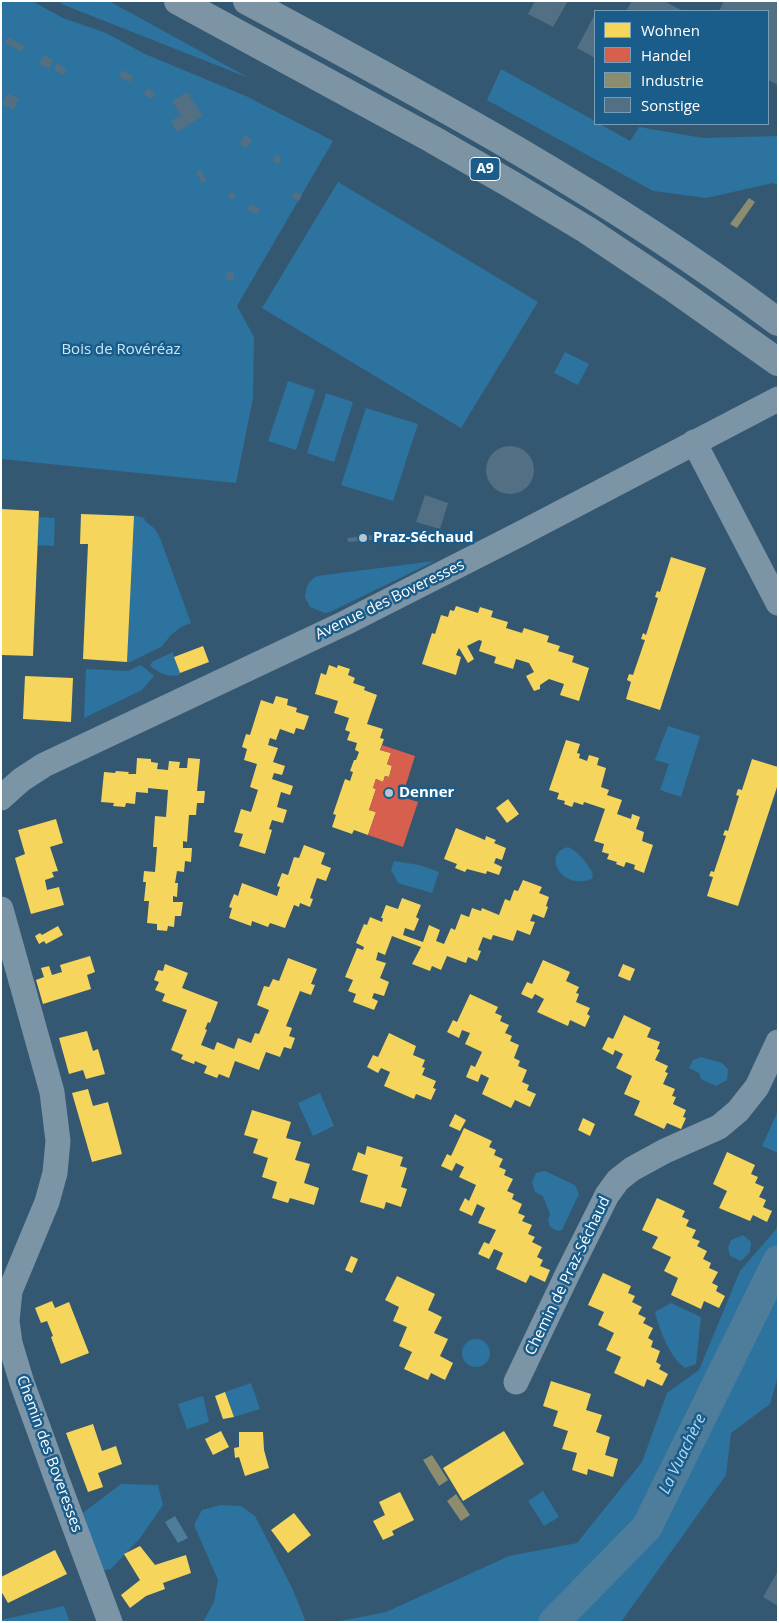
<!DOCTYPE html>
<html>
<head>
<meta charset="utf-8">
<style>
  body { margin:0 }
  #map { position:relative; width:779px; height:1623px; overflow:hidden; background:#345871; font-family:"Open Sans",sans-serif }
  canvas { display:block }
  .frame { position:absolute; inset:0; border:2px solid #fff; pointer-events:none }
  .legend { position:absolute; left:594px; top:10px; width:175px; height:115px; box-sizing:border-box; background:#1b5d8a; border:1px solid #769eb9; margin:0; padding:6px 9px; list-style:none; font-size:15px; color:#fff }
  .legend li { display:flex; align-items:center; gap:10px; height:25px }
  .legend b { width:25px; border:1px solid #769eb9 }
</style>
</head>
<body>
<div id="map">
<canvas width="779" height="1623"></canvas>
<div class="frame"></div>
<ul class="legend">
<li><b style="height:14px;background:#f6d55c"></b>Wohnen</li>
<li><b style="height:14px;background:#d6604d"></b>Handel</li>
<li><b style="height:14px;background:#8c8c6e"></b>Industrie</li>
<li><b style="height:14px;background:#526f83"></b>Sonstige</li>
</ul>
</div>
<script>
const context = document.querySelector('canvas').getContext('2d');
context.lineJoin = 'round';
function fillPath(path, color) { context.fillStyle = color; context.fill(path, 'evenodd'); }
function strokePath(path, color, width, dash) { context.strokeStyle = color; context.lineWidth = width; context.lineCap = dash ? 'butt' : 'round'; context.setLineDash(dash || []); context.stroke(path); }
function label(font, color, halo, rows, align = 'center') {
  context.font = font + ' "Open Sans",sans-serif'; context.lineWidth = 5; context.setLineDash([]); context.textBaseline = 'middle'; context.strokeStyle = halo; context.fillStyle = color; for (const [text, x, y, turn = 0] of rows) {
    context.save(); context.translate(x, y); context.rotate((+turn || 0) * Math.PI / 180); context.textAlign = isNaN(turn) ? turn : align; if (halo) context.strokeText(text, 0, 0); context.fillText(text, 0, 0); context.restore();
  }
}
const green = new Path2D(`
  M1,1H32L63,18L106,33L145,54L246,96L333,141L237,306L254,337L253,398L236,483L1,459Z
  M57,1H109L249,78L64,5Z
  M501,69L595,121V124H600L630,141L639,127L703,138L778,136V185L773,183L706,198L653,191L487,100Z
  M338,182L538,302L461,428L262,308Z
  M565,352L589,364L578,385L554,373Z
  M288,381L315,390L296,450L268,441Z
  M326,393L353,402L334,462L307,453Z
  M366,408L418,424L393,501L341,485Z
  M133,515L145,518L144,520L155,529L160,538L191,623L181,627L171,635L161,647L130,662H127Z
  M39,517L55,518L54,546L38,545Z
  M435,561L330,612L325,613L310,607L305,597C306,587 308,581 317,576Z
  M173,652V655L180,673L179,675C168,678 158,672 150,666L152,662Z
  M141,665L154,676L142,690L84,718L86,669L128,671Z
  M668,726L700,736L681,797L660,790L669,764L655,760Z
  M568,847C578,851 588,864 593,874L592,879C560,891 542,853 568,847Z
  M394,861L419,865L439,872L432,893L398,883L391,870Z
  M701,1057L722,1063L728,1069L727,1080L716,1086L701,1079L699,1073L689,1068L693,1060Z
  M320,1093L334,1126L313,1136L298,1103Z
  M778,1111V1153L762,1146Z
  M545,1171L575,1185L579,1194L562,1230L558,1231L550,1227L548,1220L550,1214L543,1196L535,1192L532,1182L536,1173Z
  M778,1227V1376L770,1404L731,1433L726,1475L621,1622H335L386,1612L509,1556L577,1543L642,1462L667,1393L699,1370L740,1271Z
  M743,1235L751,1242L750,1252L741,1261L730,1256L728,1248L731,1240Z
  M671,1303L701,1317L696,1364L685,1368C670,1358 659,1329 655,1312Z
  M462 1353a14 14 0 1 1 28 0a14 14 0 1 1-28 0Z
  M251,1383L260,1409L234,1417L225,1392Z
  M203,1396L209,1422L187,1429L178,1404Z
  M121,1484L158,1485L163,1505L140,1538L111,1569L99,1571L80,1515Z
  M543,1491L559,1517L544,1526L528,1501Z
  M221,1505L241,1506L255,1516L293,1590L306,1622H203L214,1602L218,1580L194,1525L202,1510Z
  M64,1606L70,1622H1V1620Z`);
const water = new Path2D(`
  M175,1516L188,1538L178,1543L165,1522Z`);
const homes = new Path2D(`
  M1,509L39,511L33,656L1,655Z
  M81,514L134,516L127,662L83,659L88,544H80Z
  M671,557L706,568L660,710L626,699L631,682L627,680L629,674L633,675L645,640L641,639L643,633L646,635L658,598L655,597L657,591L660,592Z
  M456,606L478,613L480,607L493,611L491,617L508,622L506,628L522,633L524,628L549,636L547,642L560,646L558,651L574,656L572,662L589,668L579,701L560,695L564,684L549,679L540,685V689L534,691L526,676L534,672L529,663L516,659L513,669L494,663L496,657L479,651L482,641L479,640L467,646L474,659L468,663L459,648L458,650L456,655L461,657L456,675L422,664L432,633L435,634L441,615L448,617L450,610L454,611Z
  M203,646L209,662L180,673L174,657Z
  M329,665L337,668L338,665L350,669L348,675L355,678L353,683L365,687L364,690L377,695L367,724L383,729L380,738L384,739L380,750L391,753L387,764L392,766L389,777L385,776L383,782L376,779L373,788L376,789L369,810L376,812L368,835L354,830L352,834L332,827L336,815L333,814L345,779L350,781L353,772L350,771L354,760H356L359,752L355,750L357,743L347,740L350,732L345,730L349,718L334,713L338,701L315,694L321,673L326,675Z
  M25,676L73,678L71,722L23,719Z
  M276,696L288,699L287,705L297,708L296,712L309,716L304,730L296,728L294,734L280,729L276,740L270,738L268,745L278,748L273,762L285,766L282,775L274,773L272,779L293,786L290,795L281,792L277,807L287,810L283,823L272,820L269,829L272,830L265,854L239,846L243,834L234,832L241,809L251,812L258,790L250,787L257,764L244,760L247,749L242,747L246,734L250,735L261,700L273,704Z
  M566,740L580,744L577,753L580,754L579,758L587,761L589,755L599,758L597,765L606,768L601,787L609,790L607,795L622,800L617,814L631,819L632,814L640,817L636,829L644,832L642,841L653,845L644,873L634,869L635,865L626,862L624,867L616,864L617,862L607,859L609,854L602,852L604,844L594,841L605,809L584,802L583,805L574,802L572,807L564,804L565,801L557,799L559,793L549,790Z
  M137,758L151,759V762L158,763L157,769L168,770L169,761L180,762L179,768H187L188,758L200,759L197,791H205L204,803H197L196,815H189L187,842L183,841V848H192L191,862L185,861L184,872L177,871L175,883H178L177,897L173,896V902H183L181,916H175L174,927L168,926L167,931L157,930V924L147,923L149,901H144L146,882H143L144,871L155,872L157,847H153L155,816L166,817L168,790L148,788V793L136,792L135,804L126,803L125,807L113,806L114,803L101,802L104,772L115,773L116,771L129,772L128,774H136Z
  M752,759L778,767V784L738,906L707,896L713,877L709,876L711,871L714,872L726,836L723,835L725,830L728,831L739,796L736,795L738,789L742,790Z
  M508,799L519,814L507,823L496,808Z
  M56,819L63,843L50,847L58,871L52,872L54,877L45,880L47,890L59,887L64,905L31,914L15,858L25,854L18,830Z
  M456,828L485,840L486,836L496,840L494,843L506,848L502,860L496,858L494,863L502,867L499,875L487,871L486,874L467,869L465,872L455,868L457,864L444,859Z
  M304,845L325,853L321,864L331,868L326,881L317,878L310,898L313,899L310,907L300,903L299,907L294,905L285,928L270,923L268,927L252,921L251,926L229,918L232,908L229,907L234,894L238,896L242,883L277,896L280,887L277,886L282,873L288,875L294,857L299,858Z
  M523,880L542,887L539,893L549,897L546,906L548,907L544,918L533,914L530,921L535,922L530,935L517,930L513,941L493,935L491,940L483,937L478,950L481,951L477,961L468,957L466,963L447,956L441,970L432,966L430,971L412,964L421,947L392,936L385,955L378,952L376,960L386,963L380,978L389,982L384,996L374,993L372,998L378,1001L374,1010L353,1002L356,994L348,991L353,980L345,977L357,948L363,950L364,947L356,943L364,924L367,925L370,917L382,922L383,918H381L386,905L398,909L402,898L421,905L416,917L419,919L414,931L405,928L403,935L423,942L429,925L440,930L436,941L444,944L451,928L455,930L461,914L469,917L472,908L481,911L482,908L499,915L505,899L510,901L514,890L518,891Z
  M58,926L63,935L46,944L44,941L39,944L35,936L40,933L42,935Z
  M90,956L95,972L87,975L91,989L43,1004L36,980L44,977L41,968L49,966L52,975L62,972L60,965Z
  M288,958L317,969L311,984L315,985L311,995L300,991L286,1026L292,1028L289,1036L295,1038L291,1049L284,1047L280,1057L266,1052L259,1070L235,1061L229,1078L219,1074L217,1078L204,1073L207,1066L195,1061L194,1064L181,1059L183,1055L171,1050L187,1010L162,1001L165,994L155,990L159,982L154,980L158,970L163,971L165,964L188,973L182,988L218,1002L210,1023L208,1022L205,1029L207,1030L201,1045L214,1050L217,1042L234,1049L238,1038L251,1043L255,1033L259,1034L269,1010L257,1005L264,986L269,987L273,979L279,981Z
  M543,960L570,972L566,981L579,987L576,993L579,994L576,1002L590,1008L587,1014L590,1016L585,1027L570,1020L568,1026L537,1012L544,999L535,994L532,999L521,994L527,982L532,984Z
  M623,964L635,969L630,981L618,976Z
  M470,994L498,1007L495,1013L502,1016L500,1021L509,1025L505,1033L512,1036L510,1041L519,1045L514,1058L520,1061L518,1066L527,1070L522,1082L529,1085L527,1090L536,1094L530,1107L515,1100L511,1108L482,1094L489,1078L481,1074L478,1082L466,1077L471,1065L475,1067L482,1052L465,1044L470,1033L462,1030L459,1038L447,1032L453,1020L457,1022Z
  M624,1015L651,1028L647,1037L660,1042L657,1049L660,1050L655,1060L668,1066L665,1072L668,1073L663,1084L675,1089L672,1096L676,1097L673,1104L686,1110L683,1117L686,1118L681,1129L667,1123L664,1129L634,1115L640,1101L624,1094L632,1076L616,1068L623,1054L615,1050L613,1055L602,1049L608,1037L613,1039Z
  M87,1031L93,1051L98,1049L105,1074L86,1079L83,1070L69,1074L59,1038Z
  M389,1033L416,1046L413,1055L425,1060L422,1067L425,1068L422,1075L436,1081L433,1088L436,1089L431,1100L416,1094L414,1099L384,1086L390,1072L381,1068L378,1073L367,1067L373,1055L378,1057Z
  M88,1089L93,1106L108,1102L122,1154L92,1162L72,1093Z
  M252,1110L291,1122L286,1138L301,1142L295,1160L310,1164L304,1183L319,1188L314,1205L290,1198L288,1203L272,1198L277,1182L262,1177L268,1158L253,1153L258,1139L244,1135Z
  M455,1114L466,1120L460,1131L449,1126Z
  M583,1118L595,1124L590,1136L578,1130Z
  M464,1128L492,1141L489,1147L496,1150L494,1155L503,1159L499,1167L506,1170L504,1175L513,1179L507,1191L514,1194L512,1199L522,1204L518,1213L525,1216L522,1221L532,1225L528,1234L535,1237L532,1242L542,1247L537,1257L543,1260L540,1266L550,1270L545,1282L530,1275L526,1283L496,1269L503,1253L494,1249L489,1259L478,1254L484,1242L489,1244L496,1230L478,1223L485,1208L477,1204L472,1216L459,1210L465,1198L469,1201L476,1185L459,1177L464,1167L456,1163L452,1171L441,1166L447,1154L451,1156Z
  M367,1146L403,1157L400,1166L407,1168L401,1187L407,1189L401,1207L386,1202L384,1209L360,1202L368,1175L352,1170L358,1152L365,1155Z
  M727,1152L755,1165L751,1174L758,1177L755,1183L764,1187L759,1197L766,1200L763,1207L772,1211L767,1222L753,1215L750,1221L719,1208L727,1191L713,1184Z
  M657,1198L685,1211L682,1217L689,1220L686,1226L696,1230L692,1238L700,1241L697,1246L707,1251L703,1259L711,1263L709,1268L718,1272L712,1283L718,1286L716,1291L725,1296L719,1308L704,1301L701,1309L671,1295L678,1278L664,1271L671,1257L652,1248L658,1237L642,1230Z
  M351,1256L358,1259L352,1273L345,1270Z
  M603,1273L631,1286L628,1293L635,1296L632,1302L642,1307L638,1314L646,1318L643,1323L653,1328L648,1338L653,1341L651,1347L660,1351L656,1362L661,1365L659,1369L668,1374L662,1386L647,1379L644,1387L614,1373L621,1357L606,1350L614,1333L598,1325L604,1312L588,1305Z
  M397,1276L435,1294L428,1310L442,1317L434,1333L448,1339L440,1356L453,1363L445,1380L431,1373L428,1380L404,1369L412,1352L399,1346L407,1327L393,1321L399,1307L385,1300Z
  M52,1301L55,1308L69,1302L89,1353L61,1364L51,1337L53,1336L47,1321L41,1323L35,1308Z
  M551,1381L591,1394L586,1410L602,1415L596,1432L610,1437L605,1455L618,1459L613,1477L588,1469L587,1475L572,1470L577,1453L562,1449L568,1431L553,1426L558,1411L543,1406Z
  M225,1392L234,1417L223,1419L215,1396Z
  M93,1424L102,1451L116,1446L122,1464L98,1473L103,1487L88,1492L66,1433Z
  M221,1431L229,1447L213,1455L205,1439Z
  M504,1431L524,1464L463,1501L443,1468Z
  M239,1432H263L264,1450L269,1468L245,1476L239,1457L235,1458L234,1448L239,1447Z
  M400,1492L414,1520L392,1531L394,1535L383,1540L373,1521L385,1515L379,1502Z
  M294,1513L311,1535L288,1553L271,1530Z
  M140,1546L155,1565L186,1555L191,1573L163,1583L165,1589L146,1596L130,1608L121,1595L140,1580L124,1554Z
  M55,1550L67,1574L8,1603L1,1591V1577Z`);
const shops = new Path2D(`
  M382,745L415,756L402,797L418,802L403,847L368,835L376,812L369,810L376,789L373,788L376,779L383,782L385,776L389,777L392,766L387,764L391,753L380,750Z`);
const industry = new Path2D(`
  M749,198L755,202L737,228L730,224Z
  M432,1455L448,1480L439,1486L423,1460Z
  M456,1494L470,1515L461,1521L447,1501Z`);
const river = new Path2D(`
  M554,1622L647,1527L778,1261`);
const building = new Path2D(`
  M535,1H568L553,27L528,14Z
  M632,1H664L683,11H626Z
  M724,1H778V85L768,80V11H719Z
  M595,14V58L577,48Z
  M8,37L25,46L22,52L5,43Z
  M44,55L53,60L49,69L39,64Z
  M57,63L67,69L63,75L54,70Z
  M122,70L133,76L130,82L119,77Z
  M147,88L155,92L152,99L144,95Z
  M187,92L203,116L177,132L171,121L181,115L172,101Z
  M8,93L19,99L13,110L2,104Z
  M245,135L252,140L246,148L239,144Z
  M276,155L282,159L278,165L272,160Z
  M201,170L207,181L202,183L196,172Z
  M295,191L302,195L299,201L292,198Z
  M230,192L236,194L233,200L228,198Z
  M250,204L260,208L258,214L247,210Z
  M233,272L234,280L227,281L226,273Z
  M486 470a24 24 0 1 1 48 0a24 24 0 1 1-48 0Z
  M425,495L448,503L440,529L416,522Z
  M372,535L374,540L348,542L347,538Z
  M778,1571V1606L763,1597Z`);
const minor = new Path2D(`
  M694,442L778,603
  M1,798L21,780L44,765L345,623L520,534L778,399
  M1,909L52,1092L58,1141L55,1173L47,1202L10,1291L7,1321L10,1343L22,1383L56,1477L110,1622
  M516,1382L567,1275L607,1195L618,1180L632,1169L665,1151L719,1127L738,1111L757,1087L778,1042`);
const highway = new Path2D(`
  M178,1L432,139L514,186L587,230L672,287L778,362
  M247,1C430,99 612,197 778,322`);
const markers = [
  [363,538,5,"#b8c5cd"],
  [389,793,5,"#b8c5cd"]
];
const shields = [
  [485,169,30]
];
const shieldNames = [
  ["A9",485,169]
];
const parkNames = [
  ["Bois de Rovéréaz",121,350]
];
const poiNames = [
  ["Praz-Séchaud",373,538],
  ["Denner",399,793]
];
const streetNames = [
  ["Avenue des Boveresses",390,600,-26],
  ["Chemin de Praz-Séchaud",568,1276,-64],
  ["Chemin des Boveresses",49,1454,70]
];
const waterNames = [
  ["La Vuachère",683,1454,-64]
];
fillPath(green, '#2c739f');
fillPath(water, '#4e7d9b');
fillPath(homes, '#f6d55c');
fillPath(shops, '#d6604d');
fillPath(industry, '#8c8c6e');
strokePath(river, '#4e7d9b', 31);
fillPath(building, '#526f83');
strokePath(minor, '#7b94a6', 25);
strokePath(highway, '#7c94a4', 28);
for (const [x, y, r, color] of markers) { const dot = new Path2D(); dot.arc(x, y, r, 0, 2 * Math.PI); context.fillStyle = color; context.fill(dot); strokePath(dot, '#1b5d8a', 2); }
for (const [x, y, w] of shields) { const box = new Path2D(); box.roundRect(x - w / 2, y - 11.5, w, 23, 4); context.fillStyle = '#1b5d8a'; context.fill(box); strokePath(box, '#fff', 1); }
label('bold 14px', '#fff', null, shieldNames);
label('15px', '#cae7f9', '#1b5d8a', parkNames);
label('bold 15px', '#fff', '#1b5d8a', poiNames, 'left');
label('15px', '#fff', '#1b5d8a', streetNames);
label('italic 16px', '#b1daf4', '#1b5d8a', waterNames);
</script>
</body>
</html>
